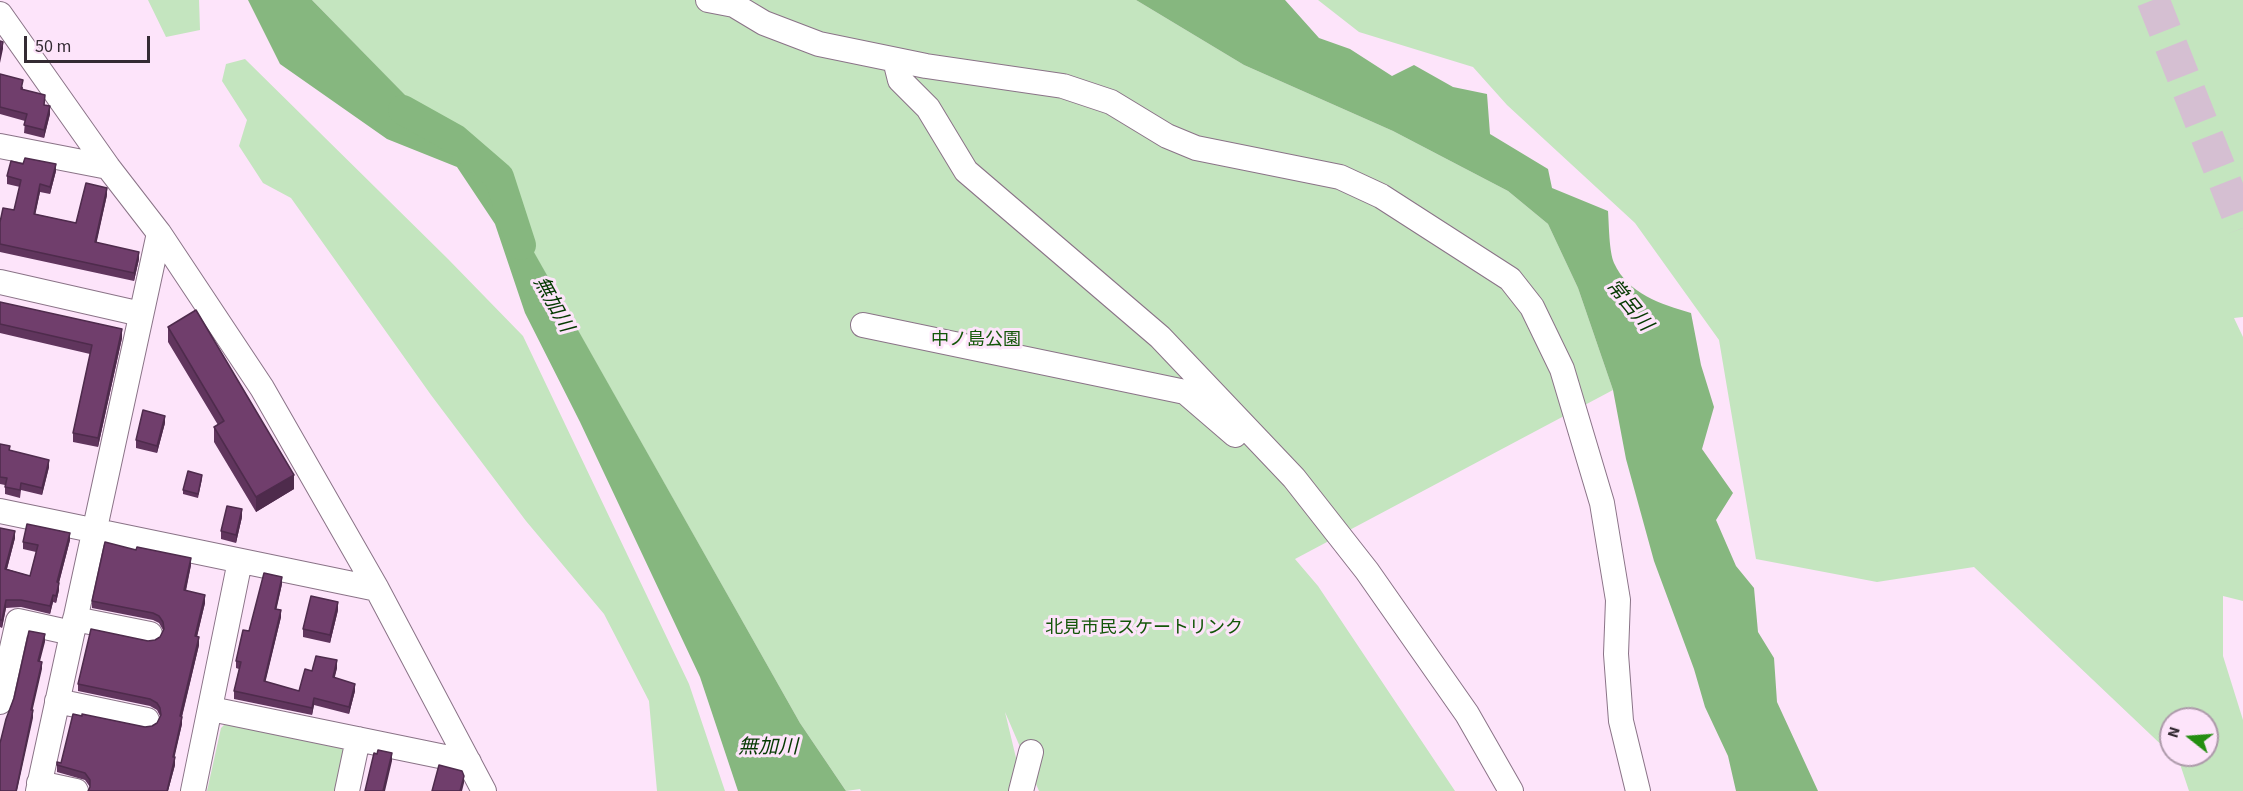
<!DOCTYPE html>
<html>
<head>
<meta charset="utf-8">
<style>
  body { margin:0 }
  #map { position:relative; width:2243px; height:791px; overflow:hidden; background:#fde4fa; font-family:"Source Sans 3",sans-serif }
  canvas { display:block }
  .north { position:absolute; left:2159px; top:707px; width:60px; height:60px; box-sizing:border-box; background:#fde4fa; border:2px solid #ad9aaa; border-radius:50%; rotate:287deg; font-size:16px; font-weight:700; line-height:24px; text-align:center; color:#342b33 }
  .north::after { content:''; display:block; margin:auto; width:21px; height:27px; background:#248e11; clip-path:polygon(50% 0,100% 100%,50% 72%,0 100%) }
  .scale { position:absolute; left:24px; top:36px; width:126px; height:27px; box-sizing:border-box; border:3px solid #342b33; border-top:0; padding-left:8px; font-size:18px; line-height:21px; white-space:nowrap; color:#342b33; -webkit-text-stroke:4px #fde4fa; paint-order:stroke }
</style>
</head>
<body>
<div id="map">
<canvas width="2243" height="791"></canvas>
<div class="north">N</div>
<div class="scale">50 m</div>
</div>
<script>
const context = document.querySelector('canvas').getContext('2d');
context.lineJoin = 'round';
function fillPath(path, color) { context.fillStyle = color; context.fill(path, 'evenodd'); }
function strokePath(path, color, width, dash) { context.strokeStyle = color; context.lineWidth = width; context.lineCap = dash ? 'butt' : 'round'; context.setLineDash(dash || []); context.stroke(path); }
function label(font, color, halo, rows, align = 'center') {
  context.font = font + ' "Source Sans 3","Noto Sans JP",sans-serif'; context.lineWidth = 6; context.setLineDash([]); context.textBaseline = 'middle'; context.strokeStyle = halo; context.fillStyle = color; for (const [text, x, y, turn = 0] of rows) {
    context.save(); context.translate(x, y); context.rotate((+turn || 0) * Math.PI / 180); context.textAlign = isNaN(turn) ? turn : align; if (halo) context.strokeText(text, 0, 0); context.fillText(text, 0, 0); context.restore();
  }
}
const green = new Path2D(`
  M148,0H199L200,30L166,37Z
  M312,0H1136L1244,65L1393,131L1508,191L1548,224L1578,288L1613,390L1295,559L1318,586L1455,791H1039L1005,712L1017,762L1011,791H861L860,789L846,791L800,723L500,193Z
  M1318,0H2243V317L2234,318L2243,337V601L2223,596V656L2243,720V791H2189L2179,761L2172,755H2207V719H2171V754L1974,567L1877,582L1756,559L1719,340L1635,223L1507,105L1473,67L1359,32Z
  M245,59L448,259L523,336L689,684L725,791H657L649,701L604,614L526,521L431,395L291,198L263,183L239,146L247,120L222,81L226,64Z
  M229,720L341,744L346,750L338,791H207L221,728Z`);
const water = new Path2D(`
  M248,0H312L500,192L800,723L846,791H738L700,677L580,422L525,313L495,224L457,167L387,139L280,64Z
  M1136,0H1285L1319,38L1350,49L1392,76L1414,65L1453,87L1487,94L1490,134L1548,169L1552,188L1608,211C1609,225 1609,251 1614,263C1628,294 1661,304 1691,313L1701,365L1714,407L1702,449L1733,493L1716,520L1736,566L1754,588L1758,632L1774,658L1777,702L1818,791H1736L1728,756L1705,707L1694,669L1654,561L1626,459L1613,390L1578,288L1548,224L1508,191L1393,131L1244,65Z`);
const river = new Path2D(`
  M403,110L455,139L499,177L521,245`);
const highwayTunnel = new Path2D(`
  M2153,0L2243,228`);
const minor = new Path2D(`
  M708,0L734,5L764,23L819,44L926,66L1063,86L1111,102L1167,136L1196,148L1340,177L1381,196L1510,279L1532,307L1562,369L1602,503L1618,600L1616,654L1621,721L1638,791
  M0,14L108,167L159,233L262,388L377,589L484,791
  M895,60L900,80L928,108L966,171L1160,337L1294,478L1367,571L1467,714L1511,791
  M0,146L108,167
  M0,282L141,314
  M863,325L1185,392L1235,435
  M0,511L377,589
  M75,619L150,634
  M57,701L147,720
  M0,702L18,621L72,633
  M211,709L469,762
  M39,783L76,791
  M38,791L159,233
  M193,791L240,561
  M347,791L358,739
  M1021,791L1031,752`);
const wall = new Path2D(`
  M0,74L23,87V90L45,105L50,114L44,138L24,133L25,121L0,114Z
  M56,171L50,194L40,192L35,214L76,223L107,195L96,243L139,259L134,281L0,252V222L14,210L20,187L7,184V176Z
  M0,302L122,338L98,447L73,442V433L90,354L0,333Z
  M168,327L294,489L256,512L214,442V427L218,425L168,342Z
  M165,423L157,453L136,448V440Z
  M0,444L10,450L49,467L42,495L21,490L20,498L5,494V485L0,484Z
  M202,479L198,498L183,494V490Z
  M242,517L236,543L221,539V531Z
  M0,528L15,538L7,569L30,576L36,552L23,549V542L70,540L59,583V590L56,603L53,602L50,614L21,607L6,608L2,628L0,627Z
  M191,565L186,591L205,603L197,637L199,645L182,717V724L174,757L175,765L168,791H88L90,787L85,780L57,772V765L61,763L82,716L145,727L152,726L157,723L160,716L157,710L150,706L78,691V684L148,641L155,640L160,637L163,630L159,623L153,620L92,608V601Z
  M282,584L276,609L281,617L265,682L299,691L312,671L337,668L334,678L355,691L349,714L314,705L312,715L234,699V691L239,669L236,668V661L249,631Z
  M338,610L330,643L303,637V629Z`);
const shadedWall = new Path2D(`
  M3,42V49L0,63V55Z
  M50,106V114L44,138V130Z
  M56,164V171L50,194V187Z
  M40,184V192L34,221V214Z
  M107,188V195L95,250V242Z
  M139,252V259L134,281V273Z
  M122,329V338L98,447V438Z
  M165,416V423L157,453V446Z
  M49,460V467L42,495V488Z
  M294,475V489L256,512V497Z
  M242,509V517L236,543V535Z
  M15,531V538L5,576V569Z
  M70,533V540L57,590V582Z
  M191,558V565L184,598V590Z
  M282,577V584L275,616V609Z
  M59,583V590L56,603V596Z
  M53,595V602L50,614V606Z
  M205,595V603L195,644V636Z
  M6,600V608L2,628V620Z
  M338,602V610L330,643V635Z
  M281,610V617L264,688V681Z
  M45,634V642L38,669V661Z
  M199,637V645L180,724V716Z
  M337,660V668L333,685V677Z
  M42,662V669L31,717V710Z
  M355,684V691L349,714V707Z
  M314,698V705L312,715V708Z
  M33,710V718L17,791H16Z
  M182,717V724L173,764V757Z
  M392,753V761L385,791H383Z
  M175,757V765L168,791H167Z
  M464,776V783L462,791H460Z`);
const building = new Path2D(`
  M0,41L3,42L0,55Z
  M0,74L23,80L21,89L45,95L44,105L50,106L44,130L24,125L27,114L0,107Z
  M25,158L56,164L50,187L40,184L34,214L76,223L86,183L107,188L95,242L139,252L134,273L0,244V222L3,208L14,210L21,180L7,176L11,161L23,164Z
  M0,302L122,329L98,438L73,433L92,345L0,324Z
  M196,310L294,475L256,497L214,427L224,421L168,327Z
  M143,410L165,416L157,446L136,440Z
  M0,444L10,446L9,450L49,460L42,488L21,483L20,490L5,487L7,478L0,477Z
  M188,471L202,475L198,494L183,490Z
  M227,506L242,509L236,535L221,531Z
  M27,524L70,533L57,582L59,583L56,596L53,595L50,606L21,600H6L2,620H0V528L15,531L5,569L30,576L38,545L23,542Z
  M105,542L136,550L137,547L191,558L184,590L205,595L195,636L199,637L180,716L182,717L173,757H175L167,791H88L90,787V780L85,773L57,765V762L61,763L73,714L82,716V714L145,727L152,726L157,723L161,715L160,708L157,703L150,699L78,684L91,629L148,641L155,640L160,637L164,629L163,622L159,616L153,613L92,601Z
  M264,573L282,577L275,609L281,610L264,681L299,691L305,669L312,671L316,656L337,660L333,677L355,684L349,707L314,698L312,708L234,691L241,662L236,661L243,630L249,631Z
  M311,596L338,602L330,635L303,629Z
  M29,631L45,634L38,661L42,662L31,710H33L16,791H0V743L6,719L14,698Z
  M378,750L392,753L383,791H365L374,753L377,754Z
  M439,765L462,771L464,776L460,791H432Z`);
const parkNames = [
  ["中ノ島公園",976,341],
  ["北見市民スケートリンク",1144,629]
];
const waterNames = [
  ["無加川",552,305,61],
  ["常呂川",1628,306,51],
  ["無加川",768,749]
];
fillPath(green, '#c4e5bf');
fillPath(water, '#86b77f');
strokePath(river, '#86b77f', 30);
strokePath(highwayTunnel, '#d5bfd2', 33, [33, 16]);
strokePath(minor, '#8a7387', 26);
strokePath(minor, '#fff', 24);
fillPath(wall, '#60355d');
fillPath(shadedWall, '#4e2b4c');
fillPath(building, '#703e6c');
strokePath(building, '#4e2b4c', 1.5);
label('18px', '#135608', '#fde4fa', parkNames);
label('italic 20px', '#043900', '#fde4fa', waterNames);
</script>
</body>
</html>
